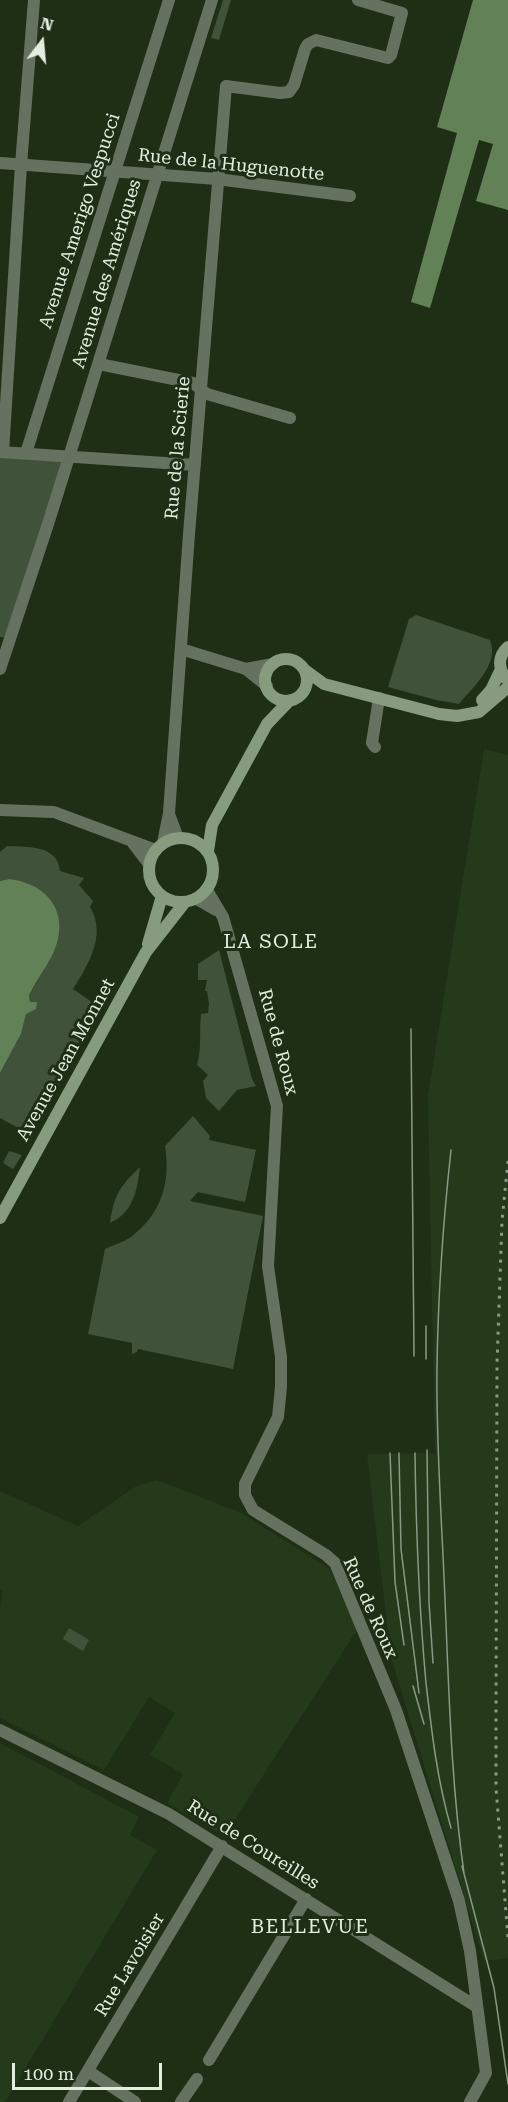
<!DOCTYPE html>
<html>
<head>
<meta charset="utf-8">
<style>
  body { margin:0 }
  #map { position:relative; width:508px; height:2102px; overflow:hidden; background:#1e2f16; font-family:"Roboto Serif",serif }
  canvas { display:block }
  .north { position:absolute; left:12px; top:12px; width:60px; height:60px; -webkit-text-stroke:4px #1e2f16; paint-order:stroke; rotate:16deg; font-size:16px; font-weight:700; line-height:24px; text-align:center; color:#e2eede }
  .north::after { content:''; display:block; margin:auto; width:21px; height:27px; background:#e2eede; clip-path:polygon(50% 0,100% 100%,50% 72%,0 100%) }
  .scale { position:absolute; left:12px; top:2063px; width:150px; height:27px; box-sizing:border-box; border:3px solid #e2eede; border-top:0; padding-left:8px; font-size:18px; line-height:21px; white-space:nowrap; color:#e2eede; -webkit-text-stroke:4px #1e2f16; paint-order:stroke }
</style>
</head>
<body>
<div id="map">
<canvas width="508" height="2102"></canvas>
<div class="north">N</div>
<div class="scale">100 m</div>
</div>
<script>
const context = document.querySelector('canvas').getContext('2d');
context.lineJoin = 'round';
function fillPath(path, color) { context.fillStyle = color; context.fill(path, 'evenodd'); }
function strokePath(path, color, width, dash) { context.strokeStyle = color; context.lineWidth = width; context.lineCap = dash ? 'butt' : 'round'; context.setLineDash(dash || []); context.stroke(path); }
function label(font, color, halo, rows, align = 'center') {
  context.font = font + ' "Roboto Serif",serif'; context.lineWidth = 6; context.setLineDash([]); context.textBaseline = 'middle'; context.strokeStyle = halo; context.fillStyle = color; for (const [text, x, y, turn = 0] of rows) {
    context.save(); context.translate(x, y); context.rotate((+turn || 0) * Math.PI / 180); context.textAlign = isNaN(turn) ? turn : align; if (halo) context.strokeText(text, 0, 0); context.fillText(text, 0, 0); context.restore();
  }
}
const built = new Path2D(`
  M484,749L508,755V1958L484,1961L391,1658L367,1454L435,1453L428,1095Z
  M157,1480L241,1513L330,1569L357,1630L224,1836L167,1803L183,1774L150,1755L175,1713L149,1697L104,1770L0,1718V1609L2,1591L0,1589V1491L78,1526L135,1487Z
  M0,1743L139,1817L130,1835L157,1850L5,2102H0Z`);
const green = new Path2D(`
  M223,0H231L219,40L211,38Z
  M0,452L69,456L10,638L0,637Z
  M416,615L490,640C500,664 473,687 459,704L436,700L388,687L409,619Z
  M7,846C28,847 58,845 60,871L84,878L79,885L93,901L90,907C107,935 88,965 73,989L102,1009L31,1135L0,1118V1073L21,1034L26,1014L37,1003L30,1002L29,995L53,954L58,936L27,883L9,879L0,881V852Z
  M219,950L252,1079L256,1086L237,1090L219,1111L206,1098L203,1081L208,1075L197,1065C202,1048 199,1031 201,1014L208,1013L209,1004L207,991H205L207,980H198V964Z
  M193,1116L210,1136L209,1140L256,1150L245,1202L198,1192L190,1201L263,1216L233,1369L138,1349L137,1352L132,1354V1343L88,1334L105,1249C113,1245 124,1242 131,1237C161,1214 171,1183 165,1146Z
  M9,1151L22,1155L13,1169L3,1163Z
  M140,1167C137,1190 134,1212 110,1223C114,1195 120,1186 140,1167Z
  M69,1628L89,1640L83,1651L63,1639Z`);
const water = new Path2D(`
  M473,0H508V210L476,201L493,144L479,140L430,308L411,302L457,133L437,127Z
  M9,879C50,884 71,915 53,954C46,968 36,981 29,995L30,1002H37L36,1009L26,1014L21,1034L0,1073V881Z`);
const street = new Path2D(`
  M0,163L217,179L350,196
  M99,364L193,383L207,394L290,418
  M0,452L195,465
  M3,452L21,165L34,0
  M26,453L169,0
  M181,649L246,669L267,686
  M0,669L48,524L212,0
  M246,669L273,664
  M375,747L372,743L379,698
  M0,810L54,812L156,850
  M169,814L178,838
  M133,843L149,864
  M163,843L169,813L189,534L226,86L280,93L289,92L294,85L305,49L308,44L316,40L388,58L391,55L402,13L358,0
  M207,890L223,917L277,1106L268,1266L281,1357V1387L278,1417L245,1484V1495L253,1510L326,1555L335,1563L396,1710L459,1901L470,1951L486,2073L470,2102
  M197,899L216,910
  M0,1730L169,1814L477,2007
  M209,2060L306,1899
  M88,2071L135,2102
  M69,2102L222,1846
  M181,2102L197,2079`);
const secondary = new Path2D(`
  M265 680a21 21 0 1 1 42 0a21 21 0 1 1-42 0Z
  M305,670L324,684L439,714L457,716L479,712L508,687
  M505,678C498,666 498,656 508,647
  M482,700L491,690L500,671
  M149 870a32 32 0 1 1 64 0a32 32 0 1 1-64 0Z
  M208,851L212,825L267,724L289,701
  M148,944L162,896
  M0,1218L146,952L185,902`);
const tram = new Path2D(`
  M411,1029L414,1356
  M451,1150C443,1223 438,1295 437,1368C436,1446 442,1523 445,1600C449,1691 451,1783 464,1873
  M426,1326V1359
  M427,1450L429,1602L433,1663
  M390,1453L395,1582L404,1645
  M399,1453L401,1549L419,1693
  M415,1453C416,1530 419,1607 426,1683C432,1734 437,1779 451,1828
  M413,1686L424,1724
  M462,1866L494,1988L508,2084`);
const rail = new Path2D(`
  M508,1161L502,1221L497,1364L496,1722V1788L508,1938`);
const streetNames = [
  ["Rue de la Huguenotte",231,165,6],
  ["Avenue Amerigo Vespucci",80,221,-72],
  ["Avenue des Amériques",107,274,-73],
  ["Rue de la Scierie",178,448,-85],
  ["Rue de Roux",278,1042,75],
  ["Avenue Jean Monnet",66,1060,-61],
  ["Rue de Roux",370,1608,66],
  ["Rue de Coureilles",253,1845,32],
  ["Rue Lavoisier",130,1965,-59]
];
const neighbourhoodNames = [
  ["LA SOLE",271,942],
  ["BELLEVUE",310,1927]
];
fillPath(built, '#243a1b');
fillPath(green, '#405239');
fillPath(water, '#638157');
strokePath(street, '#657260', 12);
strokePath(secondary, '#879c7f', 12);
strokePath(tram, '#8b9985', 1.5);
strokePath(rail, '#8b9985', 3, [3, 6]);
label('18px', '#e2eede', '#1e2f16', streetNames);
context.letterSpacing = '1.5px';
label('20px', '#e2eede', '#1e2f16', neighbourhoodNames);
context.letterSpacing = '0px';
</script>
</body>
</html>
